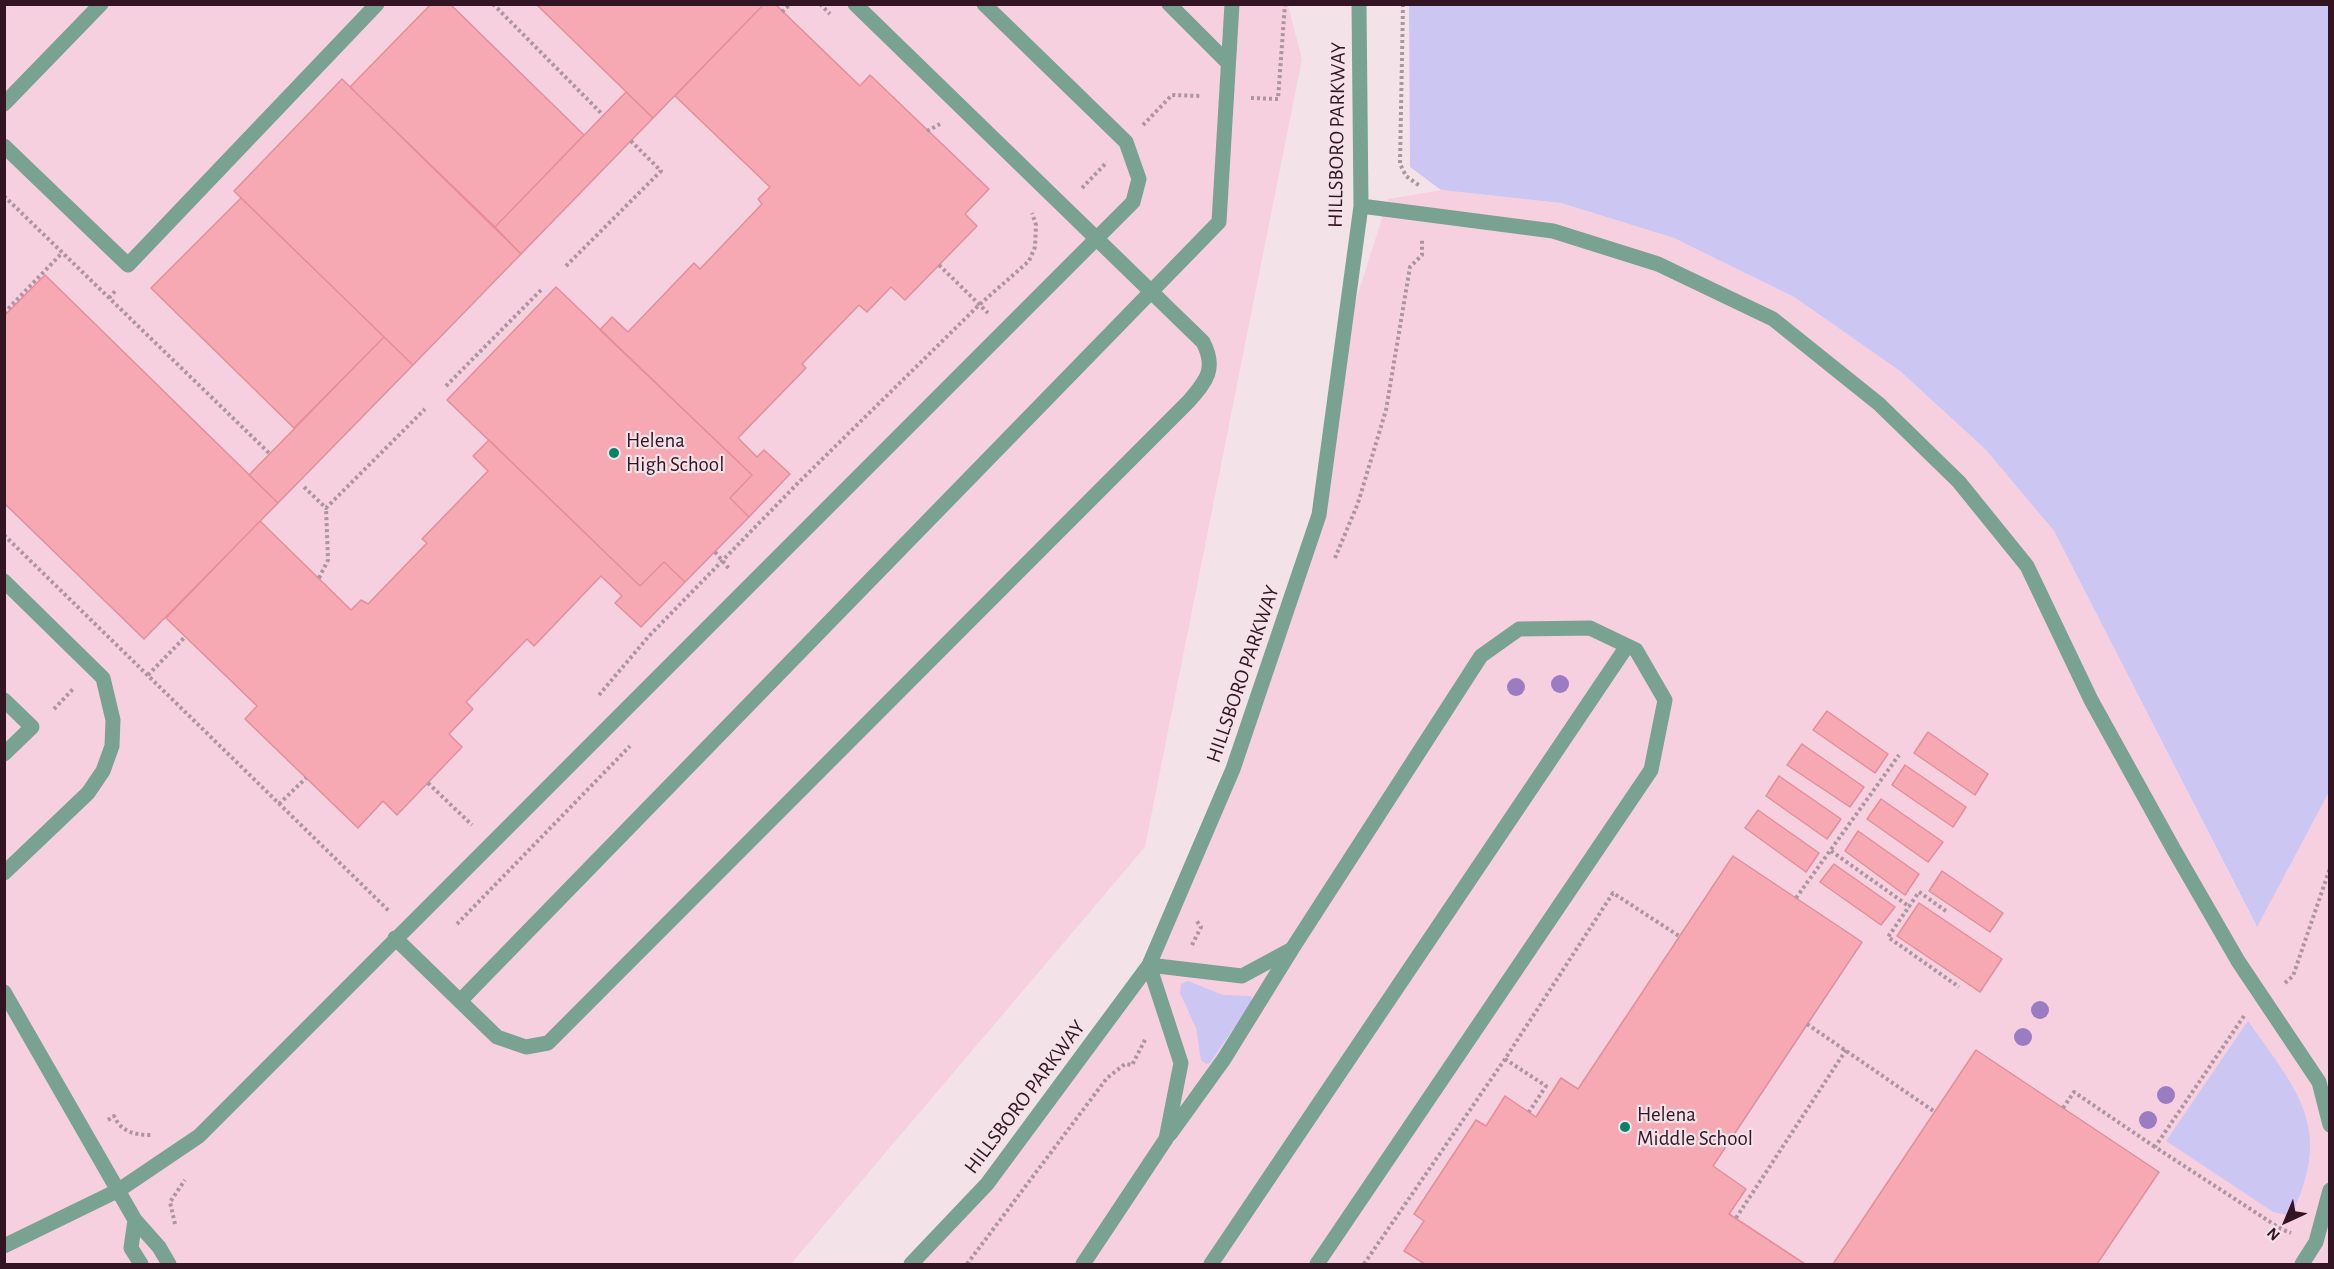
<!DOCTYPE html>
<html>
<head>
<meta charset="utf-8">
<style>
  body { margin:0 }
  #map { position:relative; width:2334px; height:1269px; overflow:hidden; background:#f4e2e9; font-family:"Alegreya Sans",sans-serif }
  canvas { display:block }
  .frame { position:absolute; inset:0; border:6px solid #331423; pointer-events:none }
  .north { position:absolute; left:2256px; top:1191px; width:60px; height:60px; -webkit-text-stroke:4px #f4e2e9; paint-order:stroke; rotate:224deg; font-size:16px; font-weight:700; line-height:24px; text-align:center; color:#331423 }
  .north::after { content:''; display:block; margin:auto; width:21px; height:27px; background:#331423; clip-path:polygon(50% 0,100% 100%,50% 72%,0 100%) }
</style>
</head>
<body>
<div id="map">
<canvas width="2334" height="1269"></canvas>
<div class="frame"></div>
<div class="north">N</div>
</div>
<script>
const context = document.querySelector('canvas').getContext('2d');
context.lineJoin = 'round';
function fillPath(path, color) { context.fillStyle = color; context.fill(path, 'evenodd'); }
function strokePath(path, color, width, dash) { context.strokeStyle = color; context.lineWidth = width; context.lineCap = dash ? 'butt' : 'round'; context.setLineDash(dash || []); context.stroke(path); }
function label(font, color, halo, rows, align = 'center') {
  context.font = font + ' "Alegreya Sans",sans-serif'; context.lineWidth = 4.5; context.setLineDash([]); context.textBaseline = 'middle'; context.strokeStyle = halo; context.fillStyle = color; for (const [text, x, y, turn = 0] of rows) {
    context.save(); context.translate(x, y); context.rotate((+turn || 0) * Math.PI / 180); context.textAlign = isNaN(turn) ? turn : align; if (halo) context.strokeText(text, 0, 0); context.fillText(text, 0, 0); context.restore();
  }
}
const built = new Path2D(`
  M5,5H1288L1302,59L1145,847L791,1264H5Z
  M1441,190L1561,203L1674,238L1794,297L1900,371L1985,449L2054,531L2256,926L2329,792V1264H911L987,1184L1149,965L1233,769L1319,515L1339,354L1388,199Z`);
const green = new Path2D(`
  M1409,5H2329V792L2257,927L2054,531L1985,449L1900,371L1794,297L1674,238L1561,203L1441,190L1410,167Z
  M1188,981L1223,995L1251,996L1252,1001L1210,1063L1206,1064L1201,1060L1196,1028L1180,993L1181,984Z
  M2248,1021C2298,1092 2334,1127 2291,1216L2273,1212L2166,1141Z`);
const building = new Path2D(`
  M431,4H450L584,135L495,227L350,87Z
  M536,4H764L653,118Z
  M764,4H775L860,86L870,75L989,189L965,214L977,226L905,300L891,287L867,312L859,305L802,364L806,368L738,438L757,457L764,450L790,474L749,517L730,498L752,475L600,330L612,317L628,332L694,263L700,269L762,204L758,199L770,187L675,96Z
  M342,79L521,254L413,365L234,191Z
  M626,92L653,118L521,254L495,227Z
  M241,198L384,337L294,428L151,288Z
  M45,275L278,503L144,639L4,503V316Z
  M556,287L752,475L730,498L749,517L685,582L664,562L640,586L447,400Z
  M384,337L413,365L278,503L249,475Z
  M489,440L640,586L664,562L685,582L641,627L615,603L622,596L601,576L534,646L527,639L466,702L473,709L449,734L462,747L397,815L383,801L358,828L245,719L257,706L166,618L260,521L351,610L361,600L368,604L427,543L422,539L488,471L473,456Z
  M1827,711L1888,754L1875,773L1813,730Z
  M1928,732L1988,774L1975,795L1914,753Z
  M1802,744L1864,787L1850,807L1787,765Z
  M1905,765L1966,807L1953,827L1892,785Z
  M1779,776L1841,819L1827,839L1766,796Z
  M1881,799L1943,842L1928,862L1867,819Z
  M1758,810L1819,853L1806,872L1745,828Z
  M1858,831L1919,874L1905,895L1845,851Z
  M1733,856L1862,942L1713,1166L1746,1189L1729,1214L1805,1264H1425L1404,1251L1424,1221L1414,1214L1476,1120L1486,1126L1505,1096L1536,1117L1561,1078L1578,1089Z
  M1834,864L1895,907L1881,925L1820,882Z
  M1942,871L2003,913L1990,932L1929,891Z
  M1919,903L2002,959L1980,992L1897,936Z
  M1976,1050L2159,1172L2097,1264H1833Z`);
const path = new Path2D(`
  M493,4L603,115
  M820,4L830,14
  M1403,4L1400,164L1406,176L1420,186
  M782,12L790,4
  M1251,98L1278,99L1285,4
  M1143,125L1172,95L1201,96
  M927,131L940,124
  M1082,188L1107,162
  M4,196L270,454
  M939,265L988,313
  M566,266L661,171L631,141
  M109,298L117,289
  M4,313L62,253
  M446,386L541,290
  M304,487L326,508L425,409
  M4,535L389,911
  M715,552L730,570
  M1335,558L1358,503L1386,410L1410,267L1422,255V240
  M319,578L328,560L326,508
  M148,675L185,637
  M599,695L649,636L799,482L979,305L1029,261L1035,247L1036,225L1032,213
  M54,709L74,688
  M428,783L472,825
  M279,804L306,778
  M1831,851L1910,907
  M1796,898L1899,755
  M1946,911L1919,892L1888,937L1959,987
  M457,924L630,746
  M1192,945L1201,927L1196,920
  M2285,983L2293,976L2330,868
  M2244,1016L2155,1147L2281,1229L2291,1233
  M1807,1024L1935,1112
  M1505,1059L1546,1086L1529,1112
  M2063,1108L2074,1092L2155,1147
  M108,1120L114,1116C121,1132 135,1135 151,1135
  M1736,1218L1846,1050
  M175,1224L170,1202L185,1180
  M967,1264L1107,1078L1125,1064L1132,1065L1146,1038
  M1364,1264L1505,1059L1613,893L1679,936`);
const minor = new Path2D(`
  M1169,4L1228,63
  M4,104L101,4
  M4,146L128,265L377,4
  M1361,206L1553,231L1658,264L1773,319L1879,404L1959,482L2027,566L2091,700L2174,850L2238,961L2319,1082L2330,1125
  M4,581L103,678L113,720L112,746L103,771L88,793L4,873
  M4,700L32,727L4,754
  M395,938L497,1037L526,1047L548,1043L1189,401C1206,381 1217,369 1203,342L855,4
  M4,992L135,1220L159,1247L169,1264
  M460,1001L1219,222L1232,4
  M1170,1134L1224,1059L1292,949
  M135,1220L131,1248L141,1264
  M4,1246L119,1190L199,1136L1133,202L1139,179L1126,142L984,4
  M911,1264L987,1184L1149,965L1233,769L1319,515L1361,206L1359,4
  M1083,1264L1166,1139L1181,1063L1149,965L1242,976L1292,949L1481,656L1519,629L1590,628L1636,650L1665,700L1651,770L1317,1264
  M1211,1264L1627,646
  M2302,1264L2316,1242L2330,1190`);
const trees = [
  [1560,684],
  [1516,687],
  [2040,1010],
  [2023,1037],
  [2166,1095],
  [2148,1120]
];
const markers = [
  [614,453,6,"#008569"],
  [1625,1127,6,"#008569"]
];
const streetNames = [
  ["HILLSBORO PARKWAY",1337,135,-89],
  ["HILLSBORO PARKWAY",1243,674,-71],
  ["HILLSBORO PARKWAY",1025,1097,-53]
];
const poiNames = [
  ["Helena",626,441],
  ["High School",626,465],
  ["Helena",1637,1115],
  ["Middle School",1637,1139]
];
fillPath(built, '#f7d0e0');
fillPath(green, '#ccc6f3');
fillPath(building, '#f7a9b3');
strokePath(building, '#e68d99', 1.5);
strokePath(path, '#ac959f', 4, [3, 3]);
strokePath(minor, '#79a293', 15);
context.fillStyle = '#9a7cc2';
for (const [x, y] of trees) { context.beginPath(); context.arc(x, y, 9, 0, 2 * Math.PI); context.fill(); }
for (const [x, y, r, color] of markers) { const dot = new Path2D(); dot.arc(x, y, r, 0, 2 * Math.PI); context.fillStyle = color; context.fill(dot); strokePath(dot, '#f4e2e9', 2); }
label('21px', '#331423', '#f4e2e9', streetNames);
label('21px', '#331423', '#f4e2e9', poiNames, 'left');
</script>
</body>
</html>
